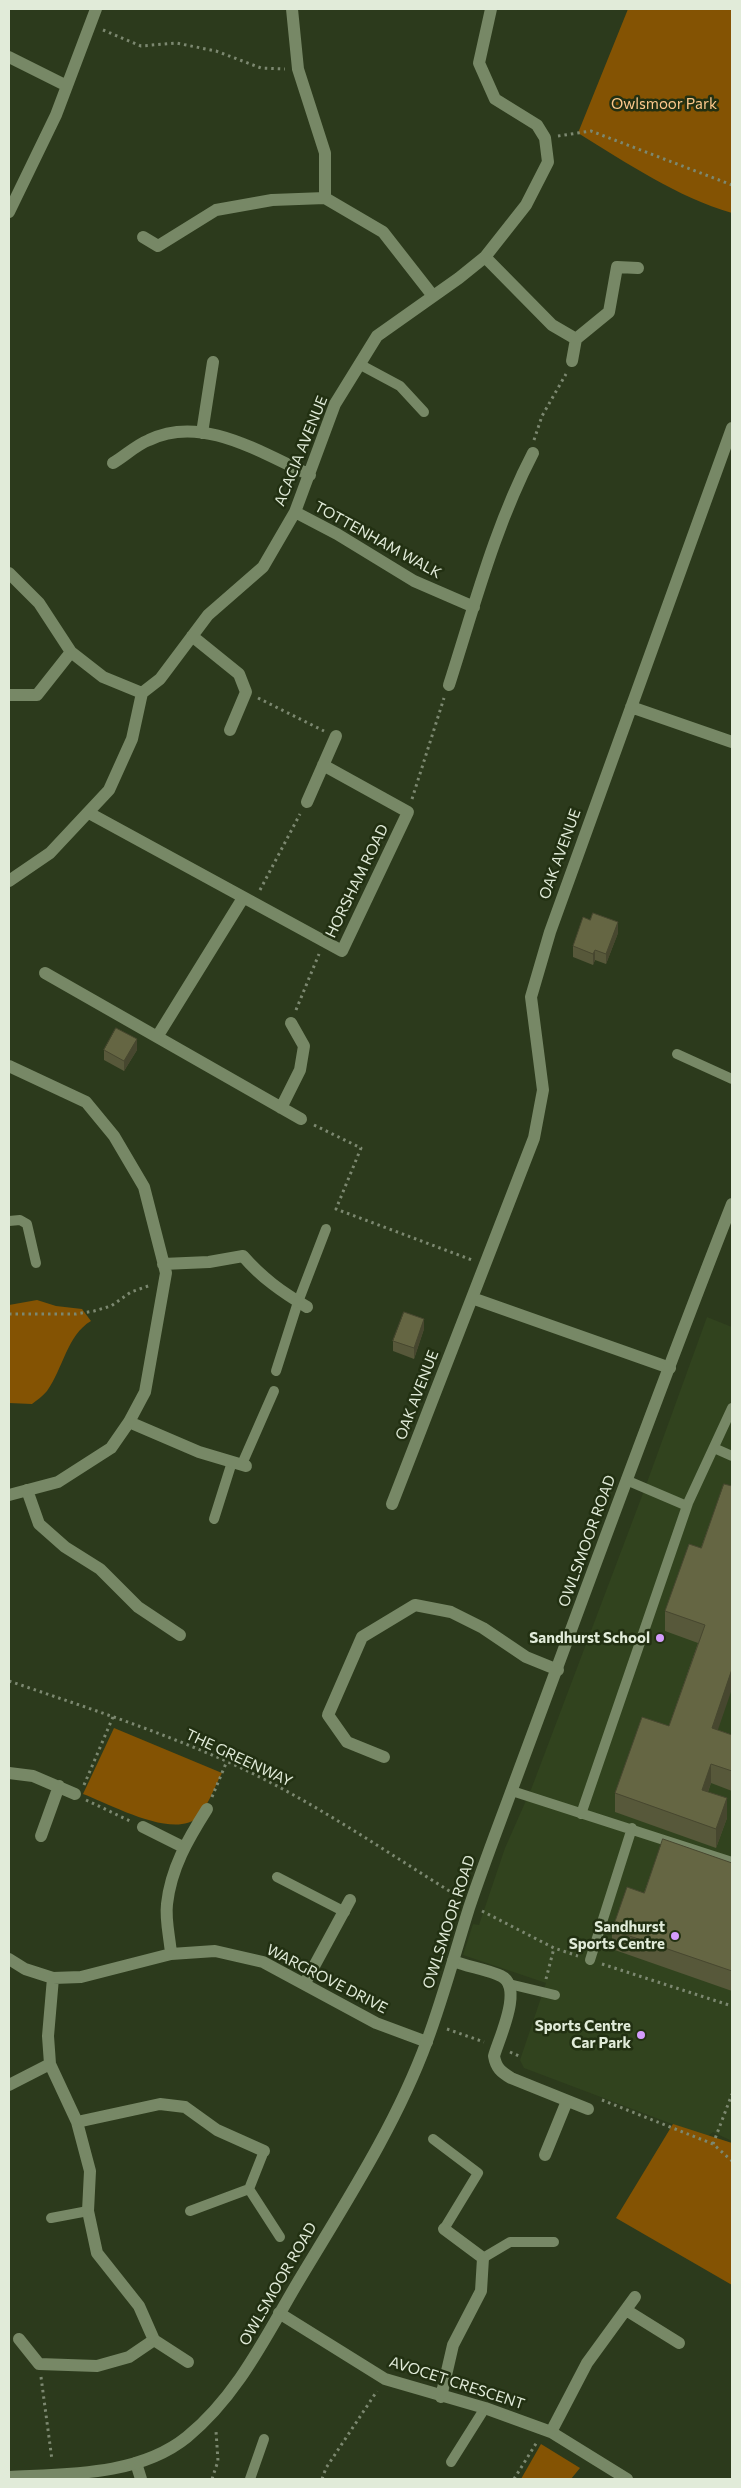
<!DOCTYPE html>
<html>
<head>
<meta charset="utf-8">
<style>
  body { margin:0 }
  #map { position:relative; width:741px; height:2488px; overflow:hidden; background:#2c3a1c; font-family:Commissioner,sans-serif }
  canvas { display:block }
  .frame { position:absolute; inset:0; border:10px solid #e1ebd9; pointer-events:none }
</style>
</head>
<body>
<div id="map">
<canvas width="741" height="2488"></canvas>
<div class="frame"></div>
</div>
<script>
const context = document.querySelector('canvas').getContext('2d');
context.lineJoin = 'round';
function fillPath(path, color) { context.fillStyle = color; context.fill(path, 'evenodd'); }
function strokePath(path, color, width, dash) { context.strokeStyle = color; context.lineWidth = width; context.lineCap = dash ? 'butt' : 'round'; context.setLineDash(dash || []); context.stroke(path); }
function label(font, color, halo, rows, align = 'center') {
  context.font = font + ' Commissioner,sans-serif'; context.lineWidth = 5; context.setLineDash([]); context.textBaseline = 'middle'; context.strokeStyle = halo; context.fillStyle = color; for (const [text, x, y, turn = 0] of rows) {
    context.save(); context.translate(x, y); context.rotate((+turn || 0) * Math.PI / 180); context.textAlign = isNaN(turn) ? turn : align; if (halo) context.strokeText(text, 0, 0); context.fillText(text, 0, 0); context.restore();
  }
}
const built = new Path2D(`
  M707,1317L732,1327V2141L713,2132L708,2136H704L524,2068L520,2060L546,1983L463,1955L473,1924L479,1925L505,1848L532,1787L645,1488Z`);
const green = new Path2D(`
  M628,9H732V213C677,197 627,163 578,133Z
  M37,1300L56,1306L82,1309L91,1321C67,1335 63,1369 47,1391C43,1396 37,1400 32,1404L9,1403V1305Z
  M114,1728L222,1773C216,1784 207,1808 198,1817C174,1840 110,1804 83,1794Z
  M673,2124L732,2143V2285L616,2218Z
  M541,2444L580,2468L571,2479H521Z`);
const path = new Path2D(`
  M103,30L141,46L176,43L216,51L261,68L285,69
  M558,136L591,131L732,185
  M534,440L542,416L566,374
  M258,698L324,731
  M412,799L444,698
  M260,890L300,814
  M296,1010L319,954
  M314,1125L361,1148L336,1209L472,1260
  M9,1314H76L94,1311L111,1306L131,1292L151,1285
  M9,1681C82,1706 156,1730 226,1761C309,1798 383,1850 459,1897
  M84,1785L113,1717
  M212,1797L227,1761
  M86,1800L130,1821
  M482,1911L554,1948L578,1956
  M602,1964L732,2006
  M546,1979L554,1948
  M447,2029L484,2042
  M510,2052L519,2056
  M602,2100L713,2144L732,2161
  M713,2144L732,2094
  M41,2377L52,2460
  M212,2479L218,2461L216,2431
  M322,2479L326,2468L377,2391
  M514,2479L537,2442`);
const service = new Path2D(`
  M359,364L400,386L424,412
  M677,1054L732,1079
  M9,1221L20,1220L27,1224L36,1263
  M276,1371L298,1302L326,1229
  M714,1448L732,1456
  M242,1464L274,1391
  M626,1480L687,1506
  M214,1519L232,1462
  M512,1791L732,1862
  M581,1814L688,1503L732,1408
  M277,1877L345,1912
  M590,1960L632,1828
  M509,1984L555,1995
  M433,2139L478,2173L444,2229
  M264,2151L249,2189L280,2237
  M190,2211L249,2189
  M51,2218L88,2211
  M483,2258L510,2242H554
  M451,2462L485,2408
  M250,2479L264,2439`);
const minor = new Path2D(`
  M292,9L298,69L325,153V198
  M9,57L67,86
  M9,212L56,115L96,9
  M143,237L158,246L216,210L272,200L325,198L383,232L433,296
  M485,257L552,325L576,339
  M572,361L576,339L609,312L617,267L638,268
  M202,433L213,362
  M113,463C125,456 136,445 149,440C202,414 261,453 310,475
  M295,512L337,534L414,581L474,607
  M9,573L39,603L71,652L103,677L142,693
  M192,636L239,674L246,692L230,730
  M449,685C474,607 495,526 533,453
  M9,695H37L71,652
  M631,707L732,742
  M307,802L336,736
  M89,813L342,951L408,812L323,765
  M9,881L50,853L109,790L132,739L142,693L160,679L208,615L263,567L295,512L335,404L377,336L459,278L485,257L526,205L548,162L545,138L537,125L495,99L479,63L491,9
  M45,973L301,1119
  M157,1037L243,898
  M9,1066L86,1102L114,1136L144,1187L166,1273L145,1392L129,1422L111,1448L58,1482L9,1495
  M281,1108L300,1070L304,1046L291,1023
  M163,1264L209,1262L243,1256C262,1278 282,1292 307,1307
  M472,1298L670,1368
  M129,1422L199,1452L246,1466
  M27,1490L39,1524L65,1547L100,1569L138,1607L180,1635
  M392,1504L534,1138L543,1090L531,997L550,932L732,428
  M384,1757L347,1742L328,1715L362,1637L415,1605L451,1612L483,1628L526,1657L558,1670
  M9,1773L33,1776L75,1794
  M143,1827L183,1847
  M41,1836L59,1786
  M171,1954C170,1939 165,1920 167,1904C171,1868 188,1839 207,1809
  M9,1959L25,1969L53,1978L81,1977L171,1954L215,1951L263,1962L376,2023L427,2042
  M453,1961C468,1967 486,1969 501,1976C524,1987 499,2038 494,2056C496,2068 501,2072 511,2078L588,2109
  M305,1983L350,1900
  M9,2085L50,2064
  M77,2122L160,2104L185,2107L217,2130L264,2151
  M545,2155L567,2101
  M626,2310L679,2343
  M279,2313L385,2379L485,2408L551,2432L627,2479
  M19,2339L39,2364L97,2366L129,2357L154,2340L139,2306L97,2253L88,2211L90,2171L77,2122L50,2064L48,2036L53,1978
  M154,2340L188,2362
  M441,2397L453,2345L481,2291L483,2258L444,2229
  M551,2432L587,2363L635,2297
  M136,2463L141,2479`);
const tertiary = new Path2D(`
  M9,2477C67,2474 139,2476 187,2437C236,2397 264,2340 295,2287C342,2208 395,2128 427,2041C443,1998 455,1953 469,1908C482,1869 497,1830 511,1792C584,1596 655,1399 732,1204`);
const wall = new Path2D(`
  M618,933L606,964L595,960L593,965L573,957V946Z
  M104,1050H137L124,1071L104,1060Z
  M424,1329L414,1359L393,1351V1341Z
  M701,1548L718,1730L732,1735V1791L711,1783L708,1792L727,1818L716,1848L615,1812V1793L669,1726L698,1643L665,1631V1611Z
  M732,1863V1991L612,1949V1930L644,1893Z`);
const shadedWall = new Path2D(`
  M618,922V933L606,964V954Z
  M595,950V960L593,965V954Z
  M137,1039V1050L124,1071V1061Z
  M424,1319V1329L414,1359V1348Z
  M732,1669V1689L712,1747V1728Z
  M711,1764V1783L702,1809V1790Z
  M727,1798V1818L716,1848V1829Z`);
const building = new Path2D(`
  M593,913L618,922L606,954L595,950L593,954L573,946L583,917L590,920Z
  M116,1028L137,1039L124,1061L104,1050Z
  M404,1312L424,1319L414,1348L393,1341Z
  M724,1484L732,1486V1669L712,1728L732,1735V1771L711,1764L702,1790L727,1798L716,1829L615,1793L642,1717L669,1726L705,1625L665,1611L689,1544L701,1548Z
  M663,1839L732,1863V1971L612,1930L627,1887L644,1893Z`);
const markers = [
  [660,1638,5,"#d49cfc"],
  [675,1936,5,"#d49cfc"],
  [641,2035,5,"#d49cfc"]
];
const parkNames = [
  ["Owlsmoor Park",664,104]
];
const streetNames = [
  ["ACACIA AVENUE",301,451,-68],
  ["TOTTENHAM WALK",378,540,29],
  ["OAK AVENUE",560,854,-70],
  ["HORSHAM ROAD",357,881,-64],
  ["OAK AVENUE",417,1395,-69],
  ["OWLSMOOR ROAD",587,1541,-70],
  ["THE GREENWAY",239,1758,25],
  ["OWLSMOOR ROAD",449,1922,-72],
  ["WARGROVE DRIVE",327,1979,27],
  ["OWLSMOOR ROAD",278,2284,-60],
  ["AVOCET CRESCENT",457,2383,18]
];
const poiNames = [
  ["Sandhurst School",650,1638],
  ["Sandhurst",665,1927],
  ["Sports Centre",665,1944],
  ["Sports Centre",631,2026],
  ["Car Park",631,2043]
];
fillPath(built, '#31431e');
fillPath(green, '#845303');
strokePath(path, '#7c8870', 3, [2.5, 4]);
strokePath(service, '#786', 10);
strokePath(minor, '#786', 12);
strokePath(tertiary, '#786', 12);
fillPath(wall, '#57583a');
fillPath(shadedWall, '#47472f');
fillPath(building, '#656643');
strokePath(building, '#47472f', 1);
for (const [x, y, r, color] of markers) { const dot = new Path2D(); dot.arc(x, y, r, 0, 2 * Math.PI); context.fillStyle = color; context.fill(dot); strokePath(dot, '#223012', 2); }
label('15px', '#fec98c', '#223012', parkNames);
label('15px', '#e1ebd9', '#223012', streetNames);
label('bold 15px', '#e1ebd9', '#223012', poiNames, 'right');
</script>
</body>
</html>
